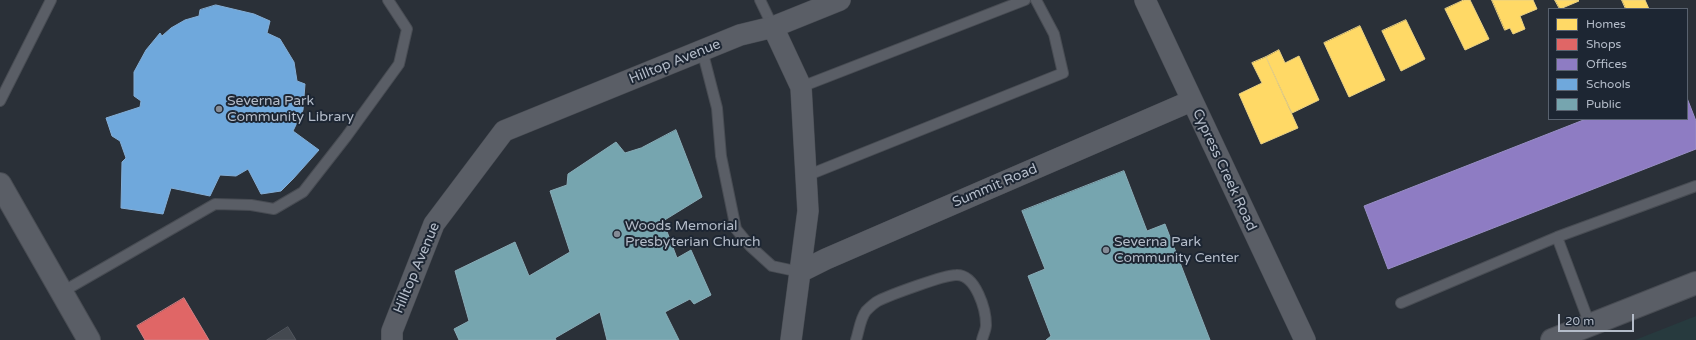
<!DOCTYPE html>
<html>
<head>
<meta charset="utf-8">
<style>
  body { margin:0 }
  #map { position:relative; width:1696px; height:340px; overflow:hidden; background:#2a3038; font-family:"Varela Round",sans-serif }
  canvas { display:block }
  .legend { position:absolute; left:1548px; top:8px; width:140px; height:112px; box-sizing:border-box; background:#1d2633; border:1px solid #59626f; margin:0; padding:5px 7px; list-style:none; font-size:12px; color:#b4bcc9 }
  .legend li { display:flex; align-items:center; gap:8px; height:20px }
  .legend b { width:20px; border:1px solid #59626f }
  .scale { position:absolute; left:1558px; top:314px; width:76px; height:18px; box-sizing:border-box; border:2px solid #b4bcc9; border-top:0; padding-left:5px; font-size:12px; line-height:14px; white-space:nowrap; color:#b4bcc9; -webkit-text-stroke:3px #1d2633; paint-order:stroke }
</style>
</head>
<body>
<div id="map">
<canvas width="1696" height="340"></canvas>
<ul class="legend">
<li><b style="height:11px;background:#ffd966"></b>Homes</li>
<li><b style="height:11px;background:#e06666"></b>Shops</li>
<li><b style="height:11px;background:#8e7cc3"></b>Offices</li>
<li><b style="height:11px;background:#6fa8dc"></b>Schools</li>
<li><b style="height:11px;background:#76a5af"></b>Public</li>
</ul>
<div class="scale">20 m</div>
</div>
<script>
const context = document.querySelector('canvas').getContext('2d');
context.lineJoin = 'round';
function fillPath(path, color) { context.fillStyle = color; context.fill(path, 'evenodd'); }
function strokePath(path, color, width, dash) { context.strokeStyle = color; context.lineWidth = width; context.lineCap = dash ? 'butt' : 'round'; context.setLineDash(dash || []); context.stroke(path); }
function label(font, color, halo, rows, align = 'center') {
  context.font = font + ' "Varela Round",sans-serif'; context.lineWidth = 4; context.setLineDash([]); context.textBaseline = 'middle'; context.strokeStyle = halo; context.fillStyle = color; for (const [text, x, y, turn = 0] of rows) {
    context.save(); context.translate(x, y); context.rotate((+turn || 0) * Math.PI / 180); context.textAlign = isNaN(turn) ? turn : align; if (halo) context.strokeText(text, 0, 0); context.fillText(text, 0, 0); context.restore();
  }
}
const green = new Path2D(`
  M1696,316V340H1635Z`);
const homes = new Path2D(`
  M1464,0H1470L1489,39L1465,50L1445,9Z
  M1492,0H1533L1537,9L1520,16L1525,29L1513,34L1510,28L1505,30Z
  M1555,0H1578L1579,1L1560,9Z
  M1622,0H1645L1649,9H1626Z
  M1406,20L1425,59L1401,71L1382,31Z
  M1360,26L1385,80L1349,97L1324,43Z
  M1279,50L1285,63L1299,56L1319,100L1292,113L1266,57Z
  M1266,57L1298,128L1261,144L1239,94L1262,83L1252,63Z`);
const shops = new Path2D(`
  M184,298L209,340H145L137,326Z`);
const offices = new Path2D(`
  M1687,98L1696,121V149L1388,269L1364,206L1586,119H1687Z`);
const schools = new Path2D(`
  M216,5L254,14L270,21L267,33L280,39L294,62L297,81L305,84L303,110L293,131L319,150L293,179L281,191L261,194L248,169L236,176L220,175L210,196L171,188L163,214L121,208L122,162L126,158L120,141L112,136L106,118L140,107L141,101L134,96V72L146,50L160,33L162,36L171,28L185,20L199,16L200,10Z`);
const public = new Path2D(`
  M676,130L702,197L663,221L677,258L691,250L711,295L694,304L690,299L665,312L679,340H607L600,312L555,338L556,340H459L454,329L469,321L455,271L515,242L529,276L570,252L550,191L567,185L568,174L616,142L625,153L641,148Z
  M1124,171L1147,231L1165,224L1210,340H1046L1051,336L1028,276L1045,269L1022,211Z`);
const building = new Path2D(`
  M288,327L296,340H267Z`);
const service = new Path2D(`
  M760,0L773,27
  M702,50L717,108L721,156L736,229L750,246L772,266L800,272
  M801,87L1025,0
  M0,101L51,0
  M806,176L1063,73L1054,34L1036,0
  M1557,237L1696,186
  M62,292L215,204L251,205L274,209L303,192L346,137L399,64L407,29L388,0
  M1401,303L1557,237L1590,325
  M856,340C859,331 860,319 866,311C869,308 874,303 878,301C890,295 944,275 956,275C976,274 986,310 986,325C986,330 983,335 982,340`);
const minor = new Path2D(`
  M1145,0L1305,340
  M773,27L840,0
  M800,272L826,259L1191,101
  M392,340V331L434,224L504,131L740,35L773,27L801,87L808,211L791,340`);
const tertiary = new Path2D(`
  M0,184L89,340
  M1552,340L1696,283`);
const markers = [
  [219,109,4,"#848b96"],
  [617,234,4,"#848b96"],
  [1106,250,4,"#848b96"]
];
const streetNames = [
  ["Hilltop Avenue",675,62,-22],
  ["Cypress Creek Road",1224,170,65],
  ["Summit Road",995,186,-23],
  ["Hilltop Avenue",417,268,-67]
];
const poiNames = [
  ["Severna Park",227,101],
  ["Community Library",227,117],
  ["Woods Memorial",625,226],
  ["Presbyterian Church",625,242],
  ["Severna Park",1114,242],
  ["Community Center",1114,258]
];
fillPath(green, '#273a3e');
fillPath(homes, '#ffd966');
strokePath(homes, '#e8d084', 1);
fillPath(shops, '#e06666');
strokePath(shops, '#d38084', 1);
fillPath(offices, '#8e7cc3');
strokePath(offices, '#998fc5', 1);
fillPath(schools, '#6fa8dc');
strokePath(schools, '#84aed6', 1);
fillPath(public, '#76a5af');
strokePath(public, '#89acb7', 1);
fillPath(building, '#444950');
strokePath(building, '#52575f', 1);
strokePath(service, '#484c53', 12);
strokePath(minor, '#484c53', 22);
strokePath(tertiary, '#484c53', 24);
strokePath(service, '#5a5e66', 10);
strokePath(minor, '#5a5e66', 21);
strokePath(tertiary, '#5a5e66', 22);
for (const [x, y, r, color] of markers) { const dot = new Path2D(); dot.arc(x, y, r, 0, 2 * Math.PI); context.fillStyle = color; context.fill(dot); strokePath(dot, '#1d2633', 1.5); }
label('14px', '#b4bcc9', '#1d2633', streetNames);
label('14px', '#b4bcc9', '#1d2633', poiNames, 'left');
</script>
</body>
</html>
